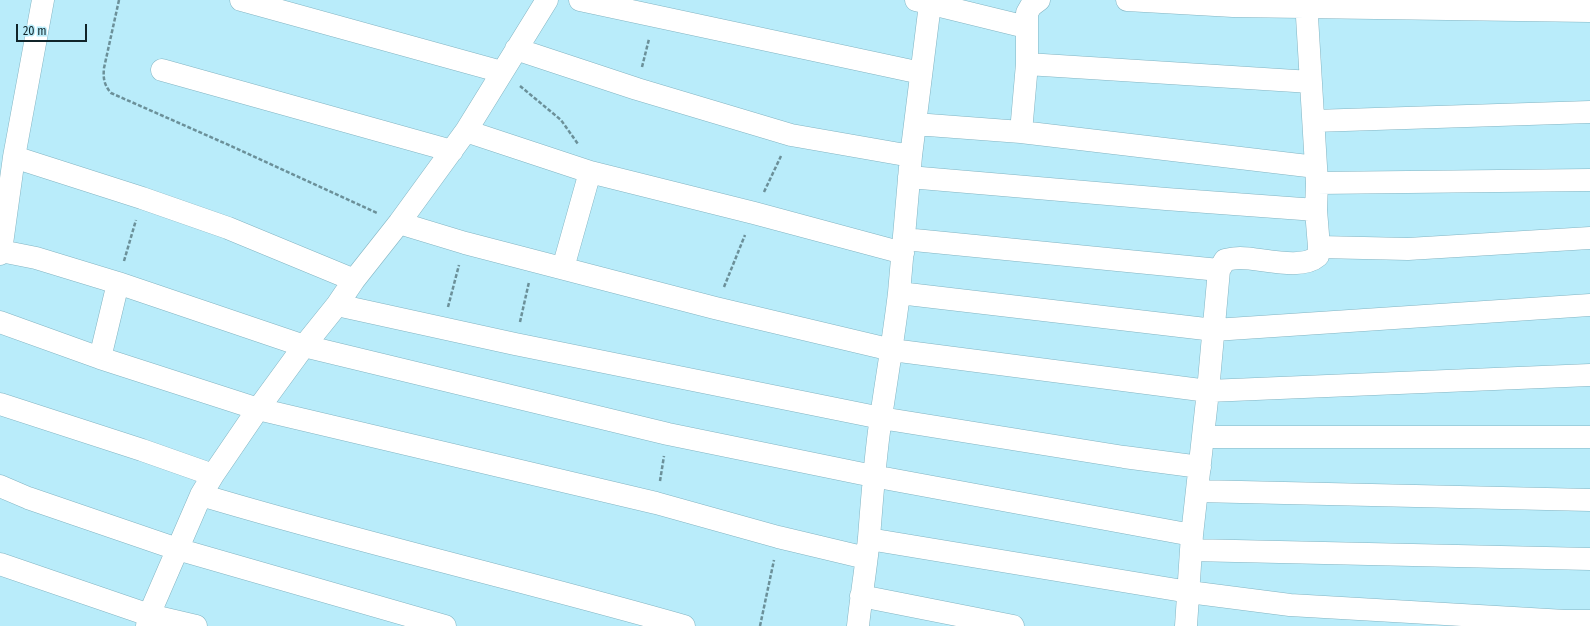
<!DOCTYPE html>
<html>
<head>
<meta charset="utf-8">
<style>
  body { margin:0 }
  #map { position:relative; width:1590px; height:626px; overflow:hidden; background:#b9ecfa; font-family:"Fira Sans Condensed",sans-serif }
  canvas { display:block }
  .scale { position:absolute; left:16px; top:24px; width:71px; height:18px; box-sizing:border-box; border:2px solid #102429; border-top:0; padding-left:5px; font-size:12px; line-height:14px; white-space:nowrap; color:#102429; -webkit-text-stroke:3px #b9ecfa; paint-order:stroke }
</style>
</head>
<body>
<div id="map">
<canvas width="1590" height="626"></canvas>
<div class="scale">20 m</div>
</div>
<script>
const context = document.querySelector('canvas').getContext('2d');
context.lineJoin = 'round';
function strokePath(path, color, width, dash) { context.strokeStyle = color; context.lineWidth = width; context.lineCap = dash ? 'butt' : 'round'; context.setLineDash(dash || []); context.stroke(path); }
const path = new Path2D(`
  M119,0L104,68C103,78 104,85 111,93L231,146L377,213
  M642,67L649,39
  M520,86L561,120L578,144
  M764,192L781,156
  M124,261L136,220
  M724,287L745,235
  M448,307L459,265
  M520,322L529,282
  M660,481L664,456
  M760,626L774,560`);
const minor = new Path2D(`
  M241,0L502,72
  M580,0L921,73
  M916,0L1026,27
  M1127,0L1233,6L1590,11
  M930,4L911,156L899,293L1214,330L1590,305
  M516,49L637,89L791,135L911,156
  M1027,64L1311,82
  M162,70L452,151
  M1314,121L1590,112
  M915,124L1021,132L1316,167
  M466,131L590,172L754,213L903,253
  M1021,132L1027,64V13L1031,6L1039,0
  M14,157L142,198L228,228L354,280
  M909,177L1166,199L1316,210
  M1317,183L1590,180
  M399,223L465,243L715,308L892,350L1208,391L1590,375
  M904,239L1219,270
  M1319,247L1408,249L1590,238
  M1,251L14,157L43,0
  M0,254L1,251L36,258L118,283L304,346L668,434L873,476L1192,535
  M563,268L590,172
  M337,305L515,344L881,418L1124,457L1200,467
  M0,322L100,358L258,409L656,503L778,537L866,558
  M100,358L118,283
  M0,404L142,450L213,475
  M1203,437H1590
  M0,486L28,498L177,549L445,626
  M1197,491L1590,500
  M201,495C361,543 523,580 684,626
  M869,539L1189,592L1290,605L1565,621H1590
  M1191,550L1590,559
  M0,564L149,615L196,626
  M861,596L1013,626
  M147,626L149,615L201,495L213,475L258,409L304,346L337,305L354,280L399,223L466,131L547,0
  M858,626C861,597 866,568 869,538C872,498 875,457 881,417C887,376 894,335 899,293
  M1186,626L1192,535L1208,391L1219,270L1225,260C1230,259 1235,258 1240,258C1262,258 1301,271 1318,256L1319,247L1316,210L1317,183L1306,0`);
strokePath(minor, '#83b4c2', 23);
strokePath(path, '#6b9099', 2.5, [4, 2]);
strokePath(minor, '#fff', 22);
</script>
</body>
</html>
